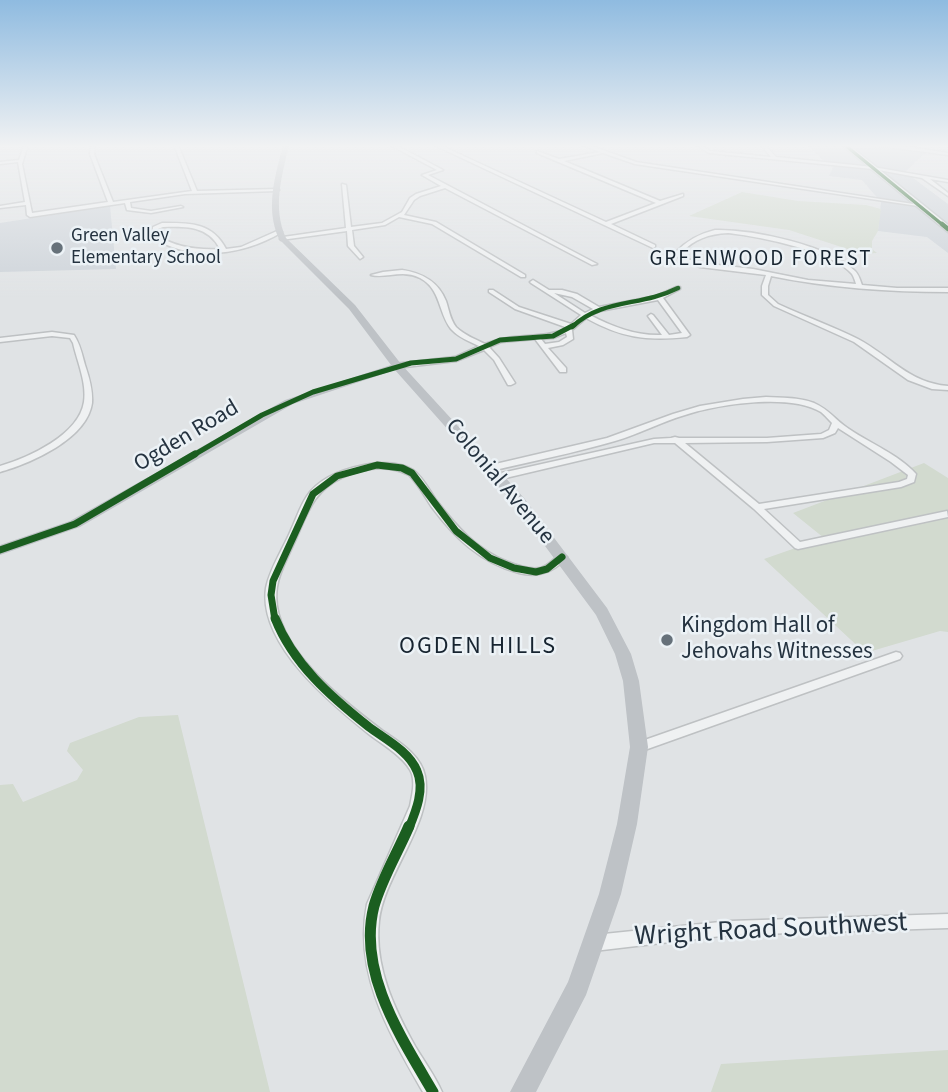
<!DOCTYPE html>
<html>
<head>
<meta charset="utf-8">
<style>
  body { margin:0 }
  canvas { display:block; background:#e0e3e5 }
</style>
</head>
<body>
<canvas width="948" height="1092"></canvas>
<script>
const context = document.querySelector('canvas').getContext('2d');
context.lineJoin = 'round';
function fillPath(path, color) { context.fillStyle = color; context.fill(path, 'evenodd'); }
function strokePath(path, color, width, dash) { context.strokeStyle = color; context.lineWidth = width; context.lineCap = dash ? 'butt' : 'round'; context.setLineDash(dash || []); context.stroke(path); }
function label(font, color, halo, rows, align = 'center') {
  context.font = font + ' "Source Sans 3",sans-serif'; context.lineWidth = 5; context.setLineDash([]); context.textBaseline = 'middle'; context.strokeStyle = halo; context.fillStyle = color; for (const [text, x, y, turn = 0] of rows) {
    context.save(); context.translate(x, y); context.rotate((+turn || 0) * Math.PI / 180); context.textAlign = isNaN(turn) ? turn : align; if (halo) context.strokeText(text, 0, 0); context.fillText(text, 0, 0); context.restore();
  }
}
const built = new Path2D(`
  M807,145H879L926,152L905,172L948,204V253L927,237L878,231L881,202L862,180L829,176L835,163L825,162Z
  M110,206L116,269L0,272V223Z`);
const green = new Path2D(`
  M742,192L798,201L866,205L881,209L878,231L872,241V249L877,253L863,254L789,230L689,216Z
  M924,463L948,478V632L940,631L865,653L764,559L824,538L793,513Z
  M178,715L270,1092H0V785L13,784L23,802L77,780L83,770L67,751L70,743L139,717Z
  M948,1050V1092H711L721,1064Z`);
const street = new Path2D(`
  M24,145H28L22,164L32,213L108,202L90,154L91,145H95L94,154L113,202L192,191L174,145H178L197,191L277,189L279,190L277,191L185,194L130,202L131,208L151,211L181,206L183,207L151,213L127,210L125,203L30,217L27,215L26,205L0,208V206L25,202L18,162L0,164V162L19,160Z
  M390,145H396L443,170L428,175L597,264L592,265L445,188L420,196L414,200L404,215L436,222L525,275V277H521L432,224L399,217L385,225L352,230L354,246L363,257L360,259L348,246L347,231L281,240L280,239L283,237L346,228L342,184L346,185L351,227L382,223L402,212L410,198L416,194L441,186L422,175L437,170Z
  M434,145H440L606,222L656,203L537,153V151L559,159L600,152L582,145H589L636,162L920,205L918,206L635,164L603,153L564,161L660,201L683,194V196L611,224L655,245V247L653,248Z
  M696,145H701L710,151L771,157L761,145H765L776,157L873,167L948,180V182L930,179L948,193V196L922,178L873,169L709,153Z
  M860,145H897L948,153V155L888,147L847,148L845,147Z
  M162,223C189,223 212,222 226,249L241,247L277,231L282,232C244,255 191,263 152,237L153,227ZM163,227C186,226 209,226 220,249C198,250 176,248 157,235L158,229Z
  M715,230C751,229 829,245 855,271C859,275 860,280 862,285L897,288H948V292C889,292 830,288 771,276L768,286V295L778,304C804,316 832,326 858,339C890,356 909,383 948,386V390L932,389L908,380L854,342L774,306L762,295V286L766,275L700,267L680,260L675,253C686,241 699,234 715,230ZM728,233C757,236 833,251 852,274C854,277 855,281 856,284L808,280L753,269L701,263L684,258L681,253C694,239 709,234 728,233Z
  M402,270C422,273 438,281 446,301C449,310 450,319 456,327C464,335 475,339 485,344C513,332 541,340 568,328L515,309L489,292V290H493L519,307L571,324L581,315L531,283L530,282L533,280L549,290H562L577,294L599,307L656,296L676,287H680V289L663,298L690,335L687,337C646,341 622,338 586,318L572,330L573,339L563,345L548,348L566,368V372H560L535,339L501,342L489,347L499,358L515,383L511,385H508L494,360L484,350L456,361L397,368H394V364L455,357L479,346C469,341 459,338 451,329C438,312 441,289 420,278C402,269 386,279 371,275L383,272ZM554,293L572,297L593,309L585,313ZM658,300L682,333L669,335L653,315L651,314L648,316L662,335C636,336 613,327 590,315L600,311ZM566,333L567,337L559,342L545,344L541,339L553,338Z
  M52,332L74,335C80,344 82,354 85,365C89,377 93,390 92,403C87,439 31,463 0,472V466C28,458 79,435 84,402C87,383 77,361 73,343L70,338L52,336L0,342V338Z
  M766,397C782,398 799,397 814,403C830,410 835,420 849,429C871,444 898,454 916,474L914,482L901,487L764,509L800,542L947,511L948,517L798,549L795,548L754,509L675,443H654L497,480L493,477L497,474L654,439L671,438L675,437L679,438H767L821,434L829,430L832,423C828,419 825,415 821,412C790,393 718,404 685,415C661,422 639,434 615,441C574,453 533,461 491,471L487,468L491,465L607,438L673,414L700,406L743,399ZM838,428L891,462L908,475L907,479L899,482L759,504L685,443L767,442L823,438L835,433Z
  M377,463C389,463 402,463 413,470C423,477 429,490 436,500C456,526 477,550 508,562C518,566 529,570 540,568C549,566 554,557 562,554L567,557C554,572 539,578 519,573C480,563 454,537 431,506C424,495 418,484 409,475C388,464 364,468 343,477C312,491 307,515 294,543C288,557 279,572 277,587C268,644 343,701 383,731C399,742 421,755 425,776C434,822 384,874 379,921C374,966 394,1008 415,1046C424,1061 435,1076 442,1092H423C390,1034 353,974 367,904L410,806C412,795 415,785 412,774C407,759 382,744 370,735C331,704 258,644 266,588C270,568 283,549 291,530C297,517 301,503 310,492C326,473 354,466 377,463Z
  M896,652L900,653L902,656L900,659L639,752L635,751L633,747L635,743L639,742Z
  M948,914V928L730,935L594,951L589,948L586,943L589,938L594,935L730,921Z`);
const secondary = new Path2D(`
  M283,145H289C282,176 272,207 286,238L355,305L401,364L524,498L607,608L631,654L639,681L648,747L637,824L621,894L586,995L536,1092H510L568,982L599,894L617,824L630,747L623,681L615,654L596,615L514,504L395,370L293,404L80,527L0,555V545L70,521L285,400L391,365L349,309L279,239C265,208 275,177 283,145Z`);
const primary = new Path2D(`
  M842,145H849L948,225V232Z`);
const cyclewayFar5 = new Path2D(`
  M845,145L944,226`);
const cyclewayFar4 = new Path2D(`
  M942,224L948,229
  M572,327C603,298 640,307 678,288`);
const cyclewayFar3 = new Path2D(`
  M192,456L262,415L313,392L411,363L456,359L500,340L553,336L574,325`);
const cyclewayFar2 = new Path2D(`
  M0,550L75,524L195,454
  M275,620L271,595L273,581L313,494L337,476L377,465L402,468L412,473L456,531L490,558L514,568L536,572L547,569L562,557`);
const cyclewayFar1 = new Path2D(`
  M275,618C293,664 331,697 369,727C385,739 409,751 417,771C425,789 416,811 409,828`);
const cycleway = new Path2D(`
  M409,826C398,852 382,878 374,906C357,972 401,1037 433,1092`);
const markers = [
  [57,248,7,"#66717a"],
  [667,640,7,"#66717a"]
];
const farPoinames = [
  ["Green Valley",71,237],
  ["Elementary School",71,259]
];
const farNeighbourhoodnames = [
  ["GREENWOOD FOREST",761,260]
];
const streetNames = [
  ["Ogden Road",187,437,-31],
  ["Colonial Avenue",499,482,50]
];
const poiNames = [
  ["Kingdom Hall of",681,627],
  ["Jehovahs Witnesses",681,653]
];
const neighbourhoodNames = [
  ["OGDEN HILLS",478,648]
];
const nearStreetnames = [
  ["Wright Road Southwest",771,931,-3]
];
fillPath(built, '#cdd3d9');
fillPath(green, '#d2dacf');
strokePath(street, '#bec1c3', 3);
strokePath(primary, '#bbc0c3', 3);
fillPath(street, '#eff1f2');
fillPath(secondary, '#bec2c6');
fillPath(primary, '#f4f5f6');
strokePath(cyclewayFar5, '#1b5e20', 3.5);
strokePath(cyclewayFar4, '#1b5e20', 4.5);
strokePath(cyclewayFar3, '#1b5e20', 5);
strokePath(cyclewayFar2, '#1b5e20', 7);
strokePath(cyclewayFar1, '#1b5e20', 9);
strokePath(cycleway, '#1b5e20', 11);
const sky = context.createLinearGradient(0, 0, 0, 298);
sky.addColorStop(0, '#8fbbe0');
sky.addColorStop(0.49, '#f1f2f3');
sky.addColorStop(1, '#f1f2f300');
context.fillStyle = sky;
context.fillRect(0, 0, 948, 298);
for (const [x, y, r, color] of markers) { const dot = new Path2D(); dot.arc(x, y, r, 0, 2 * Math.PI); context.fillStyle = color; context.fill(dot); strokePath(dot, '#ecf2f6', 2.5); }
label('19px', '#253340', '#ecf2f6', farPoinames, 'left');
context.letterSpacing = '2px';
label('21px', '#172430', '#ecf2f6', farNeighbourhoodnames);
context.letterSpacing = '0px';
label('23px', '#253340', '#ecf2f6', streetNames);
label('23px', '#253340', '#ecf2f6', poiNames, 'left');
context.letterSpacing = '2px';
label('24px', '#172430', '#ecf2f6', neighbourhoodNames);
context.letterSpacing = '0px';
label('28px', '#253340', '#ecf2f6', nearStreetnames);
</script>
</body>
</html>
